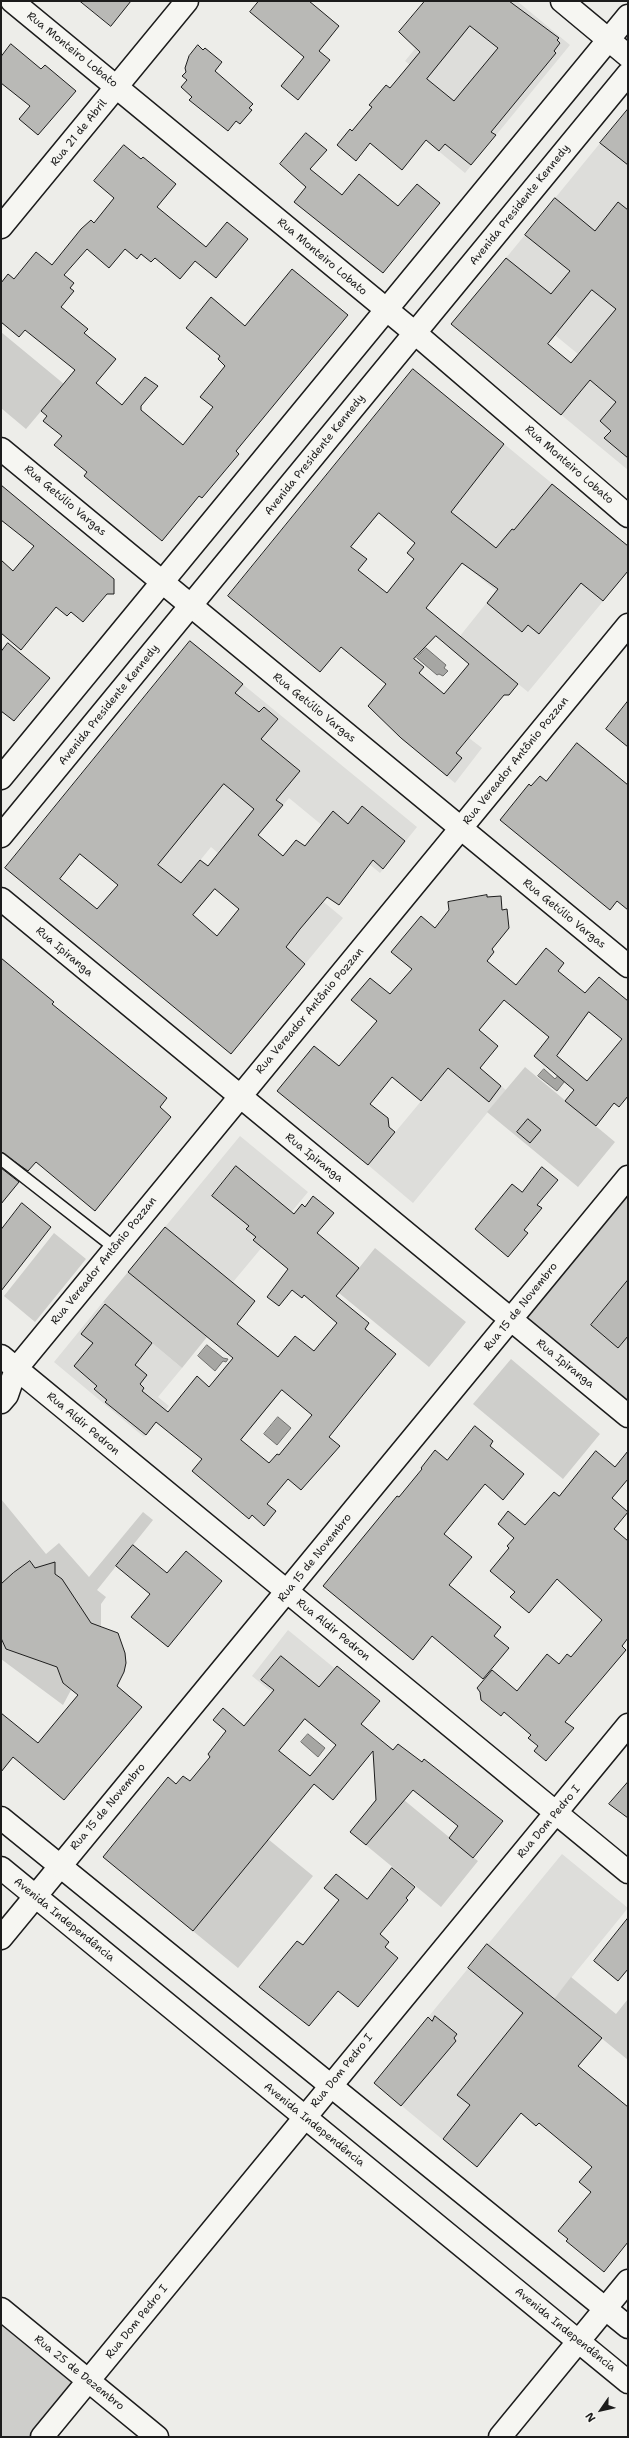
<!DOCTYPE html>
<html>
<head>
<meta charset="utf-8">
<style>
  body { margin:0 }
  #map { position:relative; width:629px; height:2438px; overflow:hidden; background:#edede9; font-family:"Shantell Sans",sans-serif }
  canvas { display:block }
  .frame { position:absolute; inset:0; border:2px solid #1c1c1c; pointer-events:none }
  .north { position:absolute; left:581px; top:2390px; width:40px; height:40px; -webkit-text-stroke:3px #f6f6f2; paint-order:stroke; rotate:236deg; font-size:11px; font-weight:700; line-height:16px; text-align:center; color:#1c1c1c }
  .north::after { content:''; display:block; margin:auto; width:14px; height:18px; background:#1c1c1c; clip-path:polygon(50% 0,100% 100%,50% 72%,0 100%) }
</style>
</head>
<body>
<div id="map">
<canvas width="629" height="2438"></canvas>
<div class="frame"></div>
<div class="north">N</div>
</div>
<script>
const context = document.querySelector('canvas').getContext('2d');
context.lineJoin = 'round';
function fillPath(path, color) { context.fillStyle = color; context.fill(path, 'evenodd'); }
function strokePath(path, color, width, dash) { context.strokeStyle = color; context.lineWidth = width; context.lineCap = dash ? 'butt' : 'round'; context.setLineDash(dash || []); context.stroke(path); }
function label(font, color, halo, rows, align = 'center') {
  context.font = font + ' "Shantell Sans",sans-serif'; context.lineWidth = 3.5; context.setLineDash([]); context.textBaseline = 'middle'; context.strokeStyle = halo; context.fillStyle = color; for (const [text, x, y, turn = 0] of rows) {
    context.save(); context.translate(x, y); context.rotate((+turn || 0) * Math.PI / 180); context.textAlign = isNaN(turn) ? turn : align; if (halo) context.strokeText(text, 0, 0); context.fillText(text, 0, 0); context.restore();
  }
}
const built = new Path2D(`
  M454,1H517L570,45L465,173L412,129L442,91L405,61Z
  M628,109V470L542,399L578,354L488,280Z
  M413,369L628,546V571L528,692L460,636L496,591L339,461Z
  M190,641L417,827L380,873L289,798L271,820L252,843L343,918L305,964L215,889L233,866L211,847L118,961L142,885L243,761L153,687Z
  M416,713L460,749L469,738L482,748L455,783L397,735Z
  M461,1053L506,1090L413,1203L368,1165Z
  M240,1136L308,1192L233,1282L255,1301L219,1346L128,1272Z
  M103,1302L182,1368L158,1397L169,1406L144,1437L54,1362Z
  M288,1630L378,1704L341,1749L252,1676Z
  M562,1854L628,1908L554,1999L602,2038L564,2084L540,2065L465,2158L374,2083Z`);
const green = new Path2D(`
  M1,332L64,384L26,429L1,408Z
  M525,1067L615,1142L578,1187L487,1112Z
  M628,1177V1416L511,1319Z
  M54,1233L86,1259L35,1322L4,1296Z
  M375,1248L466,1322L429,1367L339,1293Z
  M128,1272L207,1337L182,1368L103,1302Z
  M511,1359L600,1434L563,1479L473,1404Z
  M1,1499L46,1554L59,1543L89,1577L143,1512L153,1520L97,1590L106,1597L101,1604V1627L92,1625L35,1569L31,1561L13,1573L1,1584Z
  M2,1640L6,1649L57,1667L63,1683L71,1690L63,1705L1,1659Z
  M387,1786L478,1861L441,1907L350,1832Z
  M268,1839L313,1876L238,1968L193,1931Z
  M571,1977L616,2014L628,1999V2060L554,1999Z
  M1,2309L89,2381L42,2437H1Z`);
const water = new Path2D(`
  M426,648L446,665L444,668L448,671L443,676L439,674L437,675L417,658Z
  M544,1069L555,1079L561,1072L568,1077L557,1091L538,1076Z
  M207,1345L223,1358L228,1359L226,1362L223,1361L215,1371L198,1356Z
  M278,1417L291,1428L277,1445L264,1434Z
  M308,1734L325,1748L318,1757L301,1742Z`);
const building = new Path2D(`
  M80,1H131L111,26Z
  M259,1H309L339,26L319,51L330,60L298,100L281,86L304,57L250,12Z
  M425,1H509L559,38L557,40L560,43L554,51L556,53L491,132L496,135L471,165L445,144L439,151L426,140L402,170L370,143L356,161L337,145L350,129L352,131L372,107L369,105L386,85L390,88L420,52L399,32ZM470,26L498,48L454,101L427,79Z
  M11,44L41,69L45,65L76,91L38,135L19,119L30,106L1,83V57Z
  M198,45L203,50L205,48L222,62L215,71L253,104L249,108L252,110L240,124L236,121L228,131L189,100L192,97L181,87L187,80L182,76L186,72L185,68L189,56Z
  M628,109V165L600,143Z
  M306,133L327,150L310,169L342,195L359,174L398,206L417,184L440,203L383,273L294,202L306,187L280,164Z
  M124,145L141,159L143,157L176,184L157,207L206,247L227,222L248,239L216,278L195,261L180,279L155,258L151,262L141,254L137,259L125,249L109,268L87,249L64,275L74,283L70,288L74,291L61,307L88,329L84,333L116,359L96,383L122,405L145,377L158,386L141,406V410L183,445L213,407L200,397L225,366L218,359L220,356L186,328L211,297L245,326L292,269L348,315L236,451L239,454L202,498L199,496L162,541L84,476L87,472L54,445L62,436L43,421L47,416L41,411L75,370L25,330L19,337L1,322V283L8,274L14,279L36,252L52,265L81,229L91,220L94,223L114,198L94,181Z
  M555,198L595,231L618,202L628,210V458L604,438L611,431L600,421L616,402L590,380L561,415L451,324L506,258L551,294L570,271L525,235ZM592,290L616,309L571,363L548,344Z
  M413,369L504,444L451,512L496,548L512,529L514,530L552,484L628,546V571L603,601L581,583L539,634L528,625L522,632L487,603L498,589L462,563L426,608L518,684L509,695H504L456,753L462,758L447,776L401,738L368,706L386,684L341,647L320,672L228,596ZM379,513L415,543L407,553L414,559L387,593L358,570L367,559L351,547ZM436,636L469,664L444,694L419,673L424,667L414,659Z
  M1,485L114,579V594H107L83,622L71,612L67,616L56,607L21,650L1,633V560L13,571L34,546L1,520Z
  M190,641L243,684L235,693L259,712L264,707L278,719L261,739L300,771L276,800L283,805L258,835L283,856L296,840L305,846L333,811L348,824L362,806L405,841L383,869L373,860L339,905L327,897L300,929L286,947L305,964L231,1054L5,868ZM224,784L254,809L208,866L200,860L181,883L158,865ZM80,854L118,885L97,909L60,879ZM215,889L239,909L217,936L193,915Z
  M8,643L50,678L14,721L1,711V652Z
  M628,701V747L606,729Z
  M577,743L628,785V910L617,901L610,910L500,820L529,784L531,786L540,776L546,781Z
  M487,895V897L501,896L502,910L507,909L509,928L492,949L494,952L487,961L516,985L546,948L564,963L558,971L585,993L599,977L628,1001V1096L619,1107L614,1103L596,1126L565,1101L574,1090L534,1056L549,1037L504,1000L479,1030L498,1046L480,1068L501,1086L489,1102L448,1068L421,1101L392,1077L370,1104L388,1118L389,1127L395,1132L368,1165L277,1091L314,1046L339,1066L377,1021L351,1000L370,978L390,994L412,969L391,952L421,916L435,928L449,910L448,902ZM589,1012L622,1039L587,1081L557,1056Z
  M1,958L54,1002L52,1004L167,1098L160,1107L171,1117L95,1211L36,1162L28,1171L1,1152Z
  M528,1119L541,1130L530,1143L517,1132Z
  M236,1166L294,1214L302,1204L305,1207L313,1196L334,1213L317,1233L359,1268L336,1296L369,1323L365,1329L396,1354L329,1437L340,1446L301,1490L288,1479L267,1504L276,1511L264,1526L252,1515L249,1519L192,1471L202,1459L156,1422L146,1435L105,1402L107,1400L94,1389L97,1386L74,1366L93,1343L81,1334L105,1304L152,1343L135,1365L147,1375L140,1384L144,1388L142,1391L168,1412L197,1376L209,1387L233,1358L128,1272L165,1227L255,1301L237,1324L278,1357L295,1336L314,1351L337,1323L304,1295L302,1298L292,1290L279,1306L267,1297L288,1269L253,1240L256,1237L246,1229L249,1226L212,1196ZM282,1390L312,1415L279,1455L277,1454L269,1463L241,1440Z
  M542,1167L558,1180L537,1205L542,1208L524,1230L528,1233L508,1257L475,1229L512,1184L522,1192Z
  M1,1168L19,1182L1,1204Z
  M22,1203L51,1227L1,1291V1230Z
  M628,1280V1336L618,1348L591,1325Z
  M475,1426L493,1441L490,1446L524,1474L503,1500L485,1484L444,1534L472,1557L449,1585L501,1627L494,1636L509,1648L483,1679L432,1636L413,1660L323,1586L397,1496L399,1497L422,1469L421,1468L435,1450L447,1460Z
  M596,1451L615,1467L628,1451V1479L612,1498L628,1512L614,1529L628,1541V1638L622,1646L626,1650L565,1722L574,1728L546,1761L534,1751L538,1746L528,1738L531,1735L504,1712L501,1716L481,1700L480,1692L477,1688L492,1670L517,1691L547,1654L559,1664L567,1654L571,1657L602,1620L557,1579L529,1613L510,1597L515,1592L490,1571L509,1548L507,1546L514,1538L498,1524L508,1511L525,1525L554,1492L559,1496Z
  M133,1545L167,1573L186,1551L222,1581L168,1647L131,1617L150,1594L116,1566Z
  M30,1561L35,1568L55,1562V1574L62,1579L91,1623L118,1633L125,1653L126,1663L124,1672L117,1686L142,1707L64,1800L13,1757L1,1772V1713L38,1743L78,1695L63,1683L57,1667L6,1649L1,1638V1584L13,1573Z
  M281,1656L319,1687L337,1666L380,1701L361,1724L393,1750L398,1744L422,1762L424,1759L503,1821L473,1858L449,1838L458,1826L413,1790L366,1845L350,1832L376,1800L373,1751L333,1800L314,1784L193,1931L103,1857L168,1777L176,1784L183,1776L190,1781L210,1757L208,1754L226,1731L213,1720L223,1708L244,1726L274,1690L261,1680ZM305,1719L336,1745L310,1776L279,1751Z
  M628,1782V1818L609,1804Z
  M392,1868L415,1887L406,1898L408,1900L380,1934L389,1942L385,1947L398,1958L358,2007L338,1991L309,2026L259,1987L297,1941L303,1945L339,1900L324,1888L336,1874L367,1899Z
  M628,1918V1969L618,1981L594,1961Z
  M487,1944L602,2038L578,2066L628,2107V2242L604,2272L566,2241L568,2239L558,2231L591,2192L579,2182L592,2167L539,2123L536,2126L521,2113L477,2167L443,2139L470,2105L457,2095L523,2013L468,1968Z
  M435,2016L457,2034L454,2038L456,2041L401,2106L374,2083L428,2017L432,2021Z`);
const service = new Path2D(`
  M1,1159L115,1248`);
const minor = new Path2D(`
  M12,1L415,333L628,516
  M562,1L628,56
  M1,227L187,1
  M1,449L628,966
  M1,899L628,1416
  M1,1356L628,1872
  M1,1402L7,1395L16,1369L628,625
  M1,1938L628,1177
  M1,2309L157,2437
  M42,2437L628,1725
  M500,2437L628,2281`);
const primary = new Path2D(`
  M1,778L628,16
  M1,836L628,74
  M1,1818L628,2327
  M1,1868L628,2382`);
const streetNames = [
  ["Rua Monteiro Lobato",72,50,39],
  ["Rua 21 de Abril",79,133,-51],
  ["Avenida Presidente Kennedy",520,205,-51],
  ["Rua Monteiro Lobato",322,257,40],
  ["Avenida Presidente Kennedy",315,455,-51],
  ["Rua Monteiro Lobato",569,465,41],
  ["Rua Getúlio Vargas",65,501,40],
  ["Avenida Presidente Kennedy",109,705,-51],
  ["Rua Getúlio Vargas",314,708,39],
  ["Rua Vereador Antônio Pozzan",516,761,-51],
  ["Rua Getúlio Vargas",564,914,39],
  ["Rua Ipiranga",64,952,40],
  ["Rua Vereador Antônio Pozzan",310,1011,-50],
  ["Rua Ipiranga",314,1158,39],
  ["Rua Vereador Antônio Pozzan",104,1261,-51],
  ["Rua 15 de Novembro",521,1307,-51],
  ["Rua Ipiranga",565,1364,39],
  ["Rua Aldir Pedron",83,1424,40],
  ["Rua 15 de Novembro",315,1558,-51],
  ["Rua Aldir Pedron",333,1630,39],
  ["Rua 15 de Novembro",108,1807,-50],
  ["Rua Dom Pedro I",549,1822,-50],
  ["Avenida Independência",64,1920,39],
  ["Rua Dom Pedro I",342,2071,-51],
  ["Avenida Independência",314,2125,39],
  ["Rua Dom Pedro I",137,2322,-51],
  ["Avenida Independência",565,2330,39],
  ["Rua 25 de Dezembro",79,2373,39]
];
fillPath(built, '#ddddda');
fillPath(green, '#cececb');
fillPath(water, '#a6a6a3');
strokePath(water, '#6f6f6d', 1);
fillPath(building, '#b9b9b6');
strokePath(building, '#1c1c1c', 1);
strokePath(service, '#1c1c1c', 14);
strokePath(minor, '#1c1c1c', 25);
strokePath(primary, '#1c1c1c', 25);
strokePath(service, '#f6f6f2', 11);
strokePath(minor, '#f6f6f2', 22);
strokePath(primary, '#f6f6f2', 22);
label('11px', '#1c1c1c', '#f6f6f2', streetNames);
</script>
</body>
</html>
